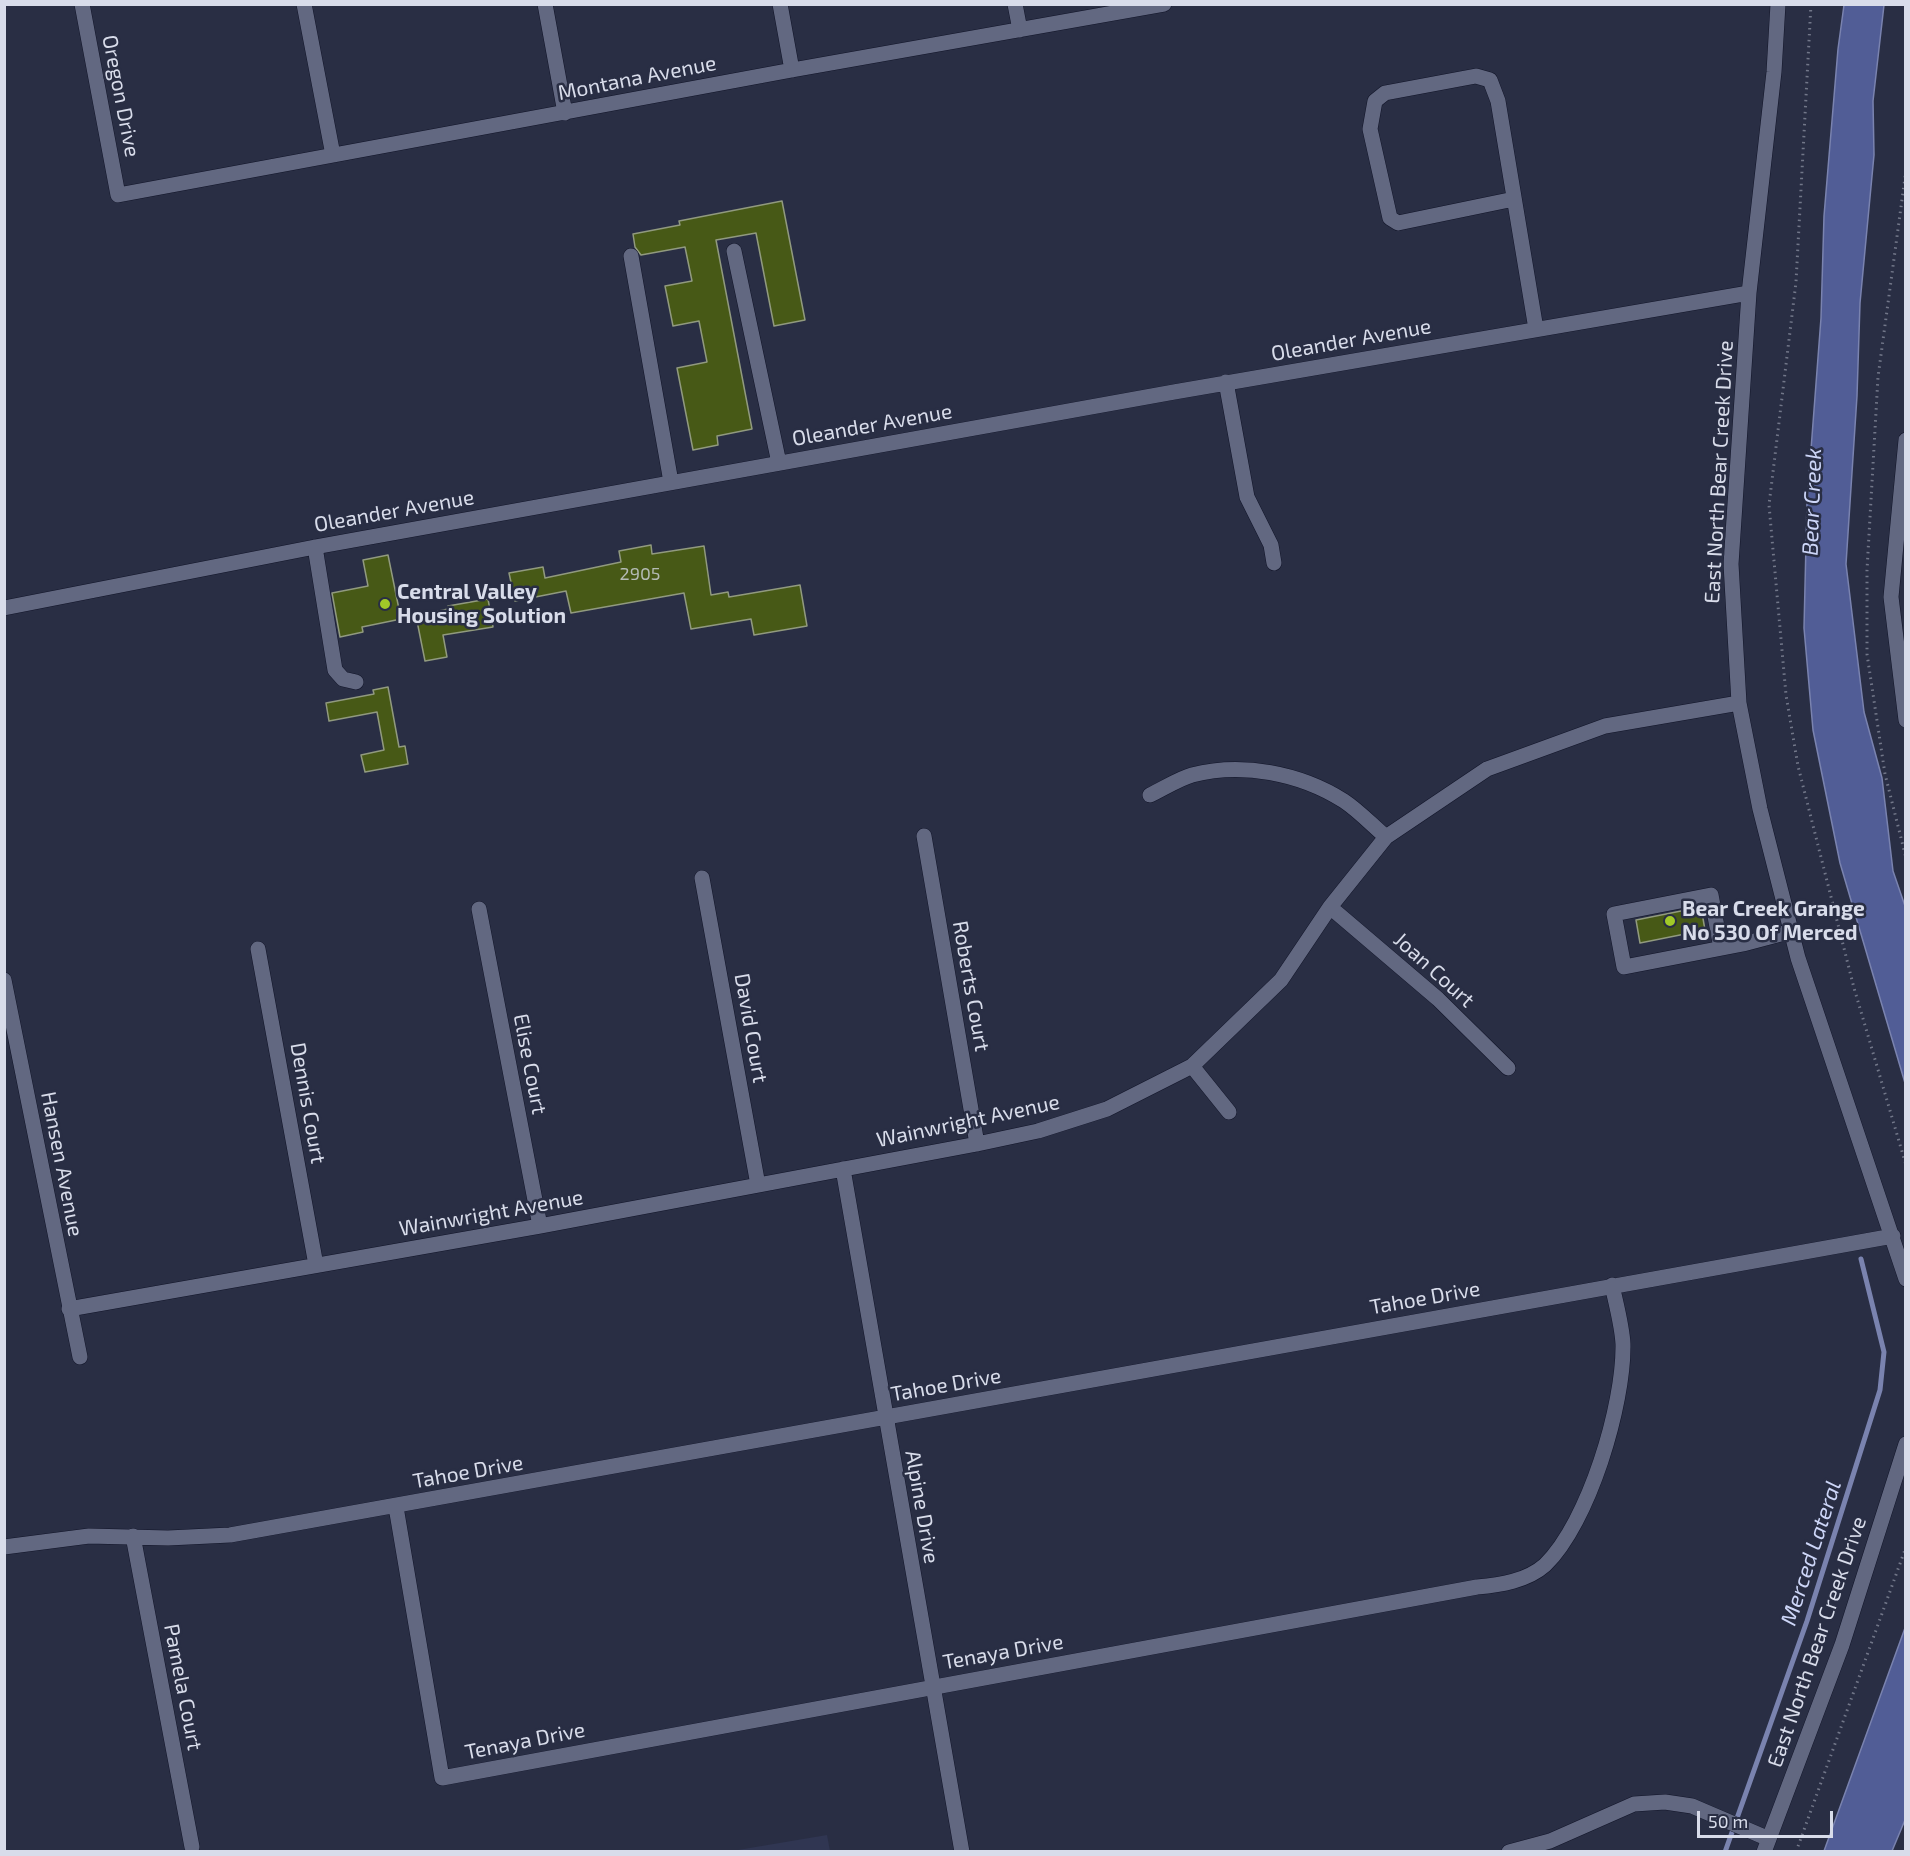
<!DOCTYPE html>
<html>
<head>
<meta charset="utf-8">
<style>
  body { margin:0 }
  #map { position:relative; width:1910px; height:1856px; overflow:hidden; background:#292e44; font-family:"Exo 2",sans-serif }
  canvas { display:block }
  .frame { position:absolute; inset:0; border:6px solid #d8dcea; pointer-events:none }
  .scale { position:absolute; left:1697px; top:1811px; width:136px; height:27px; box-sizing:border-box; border:3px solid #d8dcea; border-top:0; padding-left:8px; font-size:18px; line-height:21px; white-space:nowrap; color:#d8dcea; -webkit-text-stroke:4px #292e44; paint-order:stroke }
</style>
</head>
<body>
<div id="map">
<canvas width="1910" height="1856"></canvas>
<div class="frame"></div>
<div class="scale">50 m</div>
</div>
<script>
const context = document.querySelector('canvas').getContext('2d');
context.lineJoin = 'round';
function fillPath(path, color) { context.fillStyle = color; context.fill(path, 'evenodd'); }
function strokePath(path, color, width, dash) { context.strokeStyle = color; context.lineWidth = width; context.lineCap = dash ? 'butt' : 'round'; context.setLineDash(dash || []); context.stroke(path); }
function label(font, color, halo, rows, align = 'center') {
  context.font = font + ' "Exo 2",sans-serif'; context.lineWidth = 5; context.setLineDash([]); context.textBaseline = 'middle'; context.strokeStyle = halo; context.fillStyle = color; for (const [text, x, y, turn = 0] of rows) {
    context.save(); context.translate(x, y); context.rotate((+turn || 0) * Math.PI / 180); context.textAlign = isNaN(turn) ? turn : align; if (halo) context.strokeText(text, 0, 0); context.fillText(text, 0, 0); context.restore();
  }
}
const built = new Path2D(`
  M827,1835L830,1851H732Z`);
const water = new Path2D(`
  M1844,5H1884L1873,101L1874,155L1860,303L1857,396L1846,564L1864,712L1882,778L1893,871L1905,906V1083L1840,863L1813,730L1804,628L1807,502L1821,318L1824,216L1838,49Z
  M1905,1628V1820L1892,1851H1824Z`);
const stream = new Path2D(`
  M1725,1852L1807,1621L1880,1390L1884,1352L1861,1259`);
const building = new Path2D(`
  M782,201L805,320L774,326L756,233L716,240L752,429L717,436L718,445L693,450L677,368L707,362L699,321L673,326L665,286L692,281L685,247L641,255L635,247L633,234L680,225L679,221Z
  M651,545L652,554L704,546L711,595L728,592L729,597L800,585L807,626L754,635L751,619L691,629L684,593L571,613L566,591L515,601L509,573L543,567L545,578L621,562L619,551Z
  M388,555L401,619L362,627L363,632L340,637L332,593L368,586L363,560Z
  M488,599L493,627L443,635L447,657L425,661L416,616L448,609V606Z
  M388,687L399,747L405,746L408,764L365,772L361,755L384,750L377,712L329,721L326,703L374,694L373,690Z
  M1701,907L1705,930L1640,943L1636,920Z`);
const path = new Path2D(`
  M1811,4L1796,282L1769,505L1786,695L1798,766L1854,988L1906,1165
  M1906,170L1878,377L1867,570V654L1885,774L1906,858
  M1796,1852L1906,1547`);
const minor = new Path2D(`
  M82,4L118,195L792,70L1164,4
  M304,4L333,155
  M545,4L565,113
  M780,4L792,70
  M1015,4L1020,30
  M1778,4L1774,72L1749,293L1731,564L1739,703L1760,809L1798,958L1906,1279
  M1514,199L1398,223L1390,218L1370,129L1375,101L1385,93L1476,76L1490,80L1498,101L1536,329
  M734,251L779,463
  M631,256L671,482
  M1226,382L1247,497L1271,545L1274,563
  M1906,440L1891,597L1906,720
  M315,547L335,670L343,679L356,682
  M4,608L315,547L1174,392L1749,293
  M1150,795C1163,789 1178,779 1192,775C1242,762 1300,773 1344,801C1359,811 1372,825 1386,837
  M924,836L977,1144
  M702,878L758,1185
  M1330,907L1438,999L1508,1068
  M479,909L540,1226
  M1721,948L1711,895L1614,914L1624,967L1743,944L1792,931
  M258,949L316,1265
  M4,980L80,1357
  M1192,1066L1229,1112
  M843,1169L962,1852
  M69,1309L540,1226L977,1144L1038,1131L1107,1109L1192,1066L1281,980L1330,907L1386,837L1487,769L1605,726L1739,703
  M396,1507L442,1778L1477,1587C1500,1585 1527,1581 1545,1565C1589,1522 1624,1405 1623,1344C1622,1325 1616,1304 1612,1285
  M133,1536L192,1847
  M4,1547L89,1536L168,1538L230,1535L1893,1236
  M1509,1852L1550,1841L1634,1804L1665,1802L1692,1806L1769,1839
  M1764,1852L1842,1645L1906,1444`);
const markers = [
  [385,604,6,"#a2c928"],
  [1670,921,6,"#a2c928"]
];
const numberNames = [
  ["2905",640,574]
];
const streetNames = [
  ["Montana Avenue",637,78,-11],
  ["Oregon Drive",121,96,79],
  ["Oleander Avenue",1351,340,-10],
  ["Oleander Avenue",872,425,-10],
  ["East North Bear Creek Drive",1719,472,-87],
  ["Oleander Avenue",394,511,-10],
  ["Joan Court",1434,970,42],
  ["Roberts Court",971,986,80],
  ["David Court",751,1028,80],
  ["Elise Court",530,1064,79],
  ["Dennis Court",308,1103,80],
  ["Wainwright Avenue",968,1121,-12],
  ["Hansen Avenue",62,1164,79],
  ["Wainwright Avenue",491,1213,-10],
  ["Tahoe Drive",1425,1298,-10],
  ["Tahoe Drive",946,1385,-10],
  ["Tahoe Drive",468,1472,-10],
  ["Alpine Drive",922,1507,80],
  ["East North Bear Creek Drive",1817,1642,-71],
  ["Tenaya Drive",1003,1652,-10],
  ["Pamela Court",183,1687,79],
  ["Tenaya Drive",525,1741,-11]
];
const poiNames = [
  ["Central Valley",397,592],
  ["Housing Solution",397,616],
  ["Bear Creek Grange",1682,909],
  ["No 530 Of Merced",1682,933]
];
const waterNames = [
  ["Bear Creek",1812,502,-88],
  ["Merced Lateral",1811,1553,-72]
];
fillPath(built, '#303652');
fillPath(water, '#515d96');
strokePath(water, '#7a83af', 1.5);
strokePath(stream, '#7a83af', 5);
fillPath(building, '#475916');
strokePath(building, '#919a7f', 1.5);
strokePath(minor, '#121529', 16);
strokePath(path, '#727789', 3, [1.5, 4.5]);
strokePath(minor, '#626881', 15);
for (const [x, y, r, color] of markers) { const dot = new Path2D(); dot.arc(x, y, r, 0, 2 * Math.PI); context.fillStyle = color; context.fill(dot); strokePath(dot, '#292e44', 2); }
label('18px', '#b4bbb5', null, numberNames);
label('21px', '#d8dcea', '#292e44', streetNames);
label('bold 21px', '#d8dcea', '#292e44', poiNames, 'left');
label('italic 22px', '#cdd6f8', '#292e44', waterNames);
</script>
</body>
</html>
